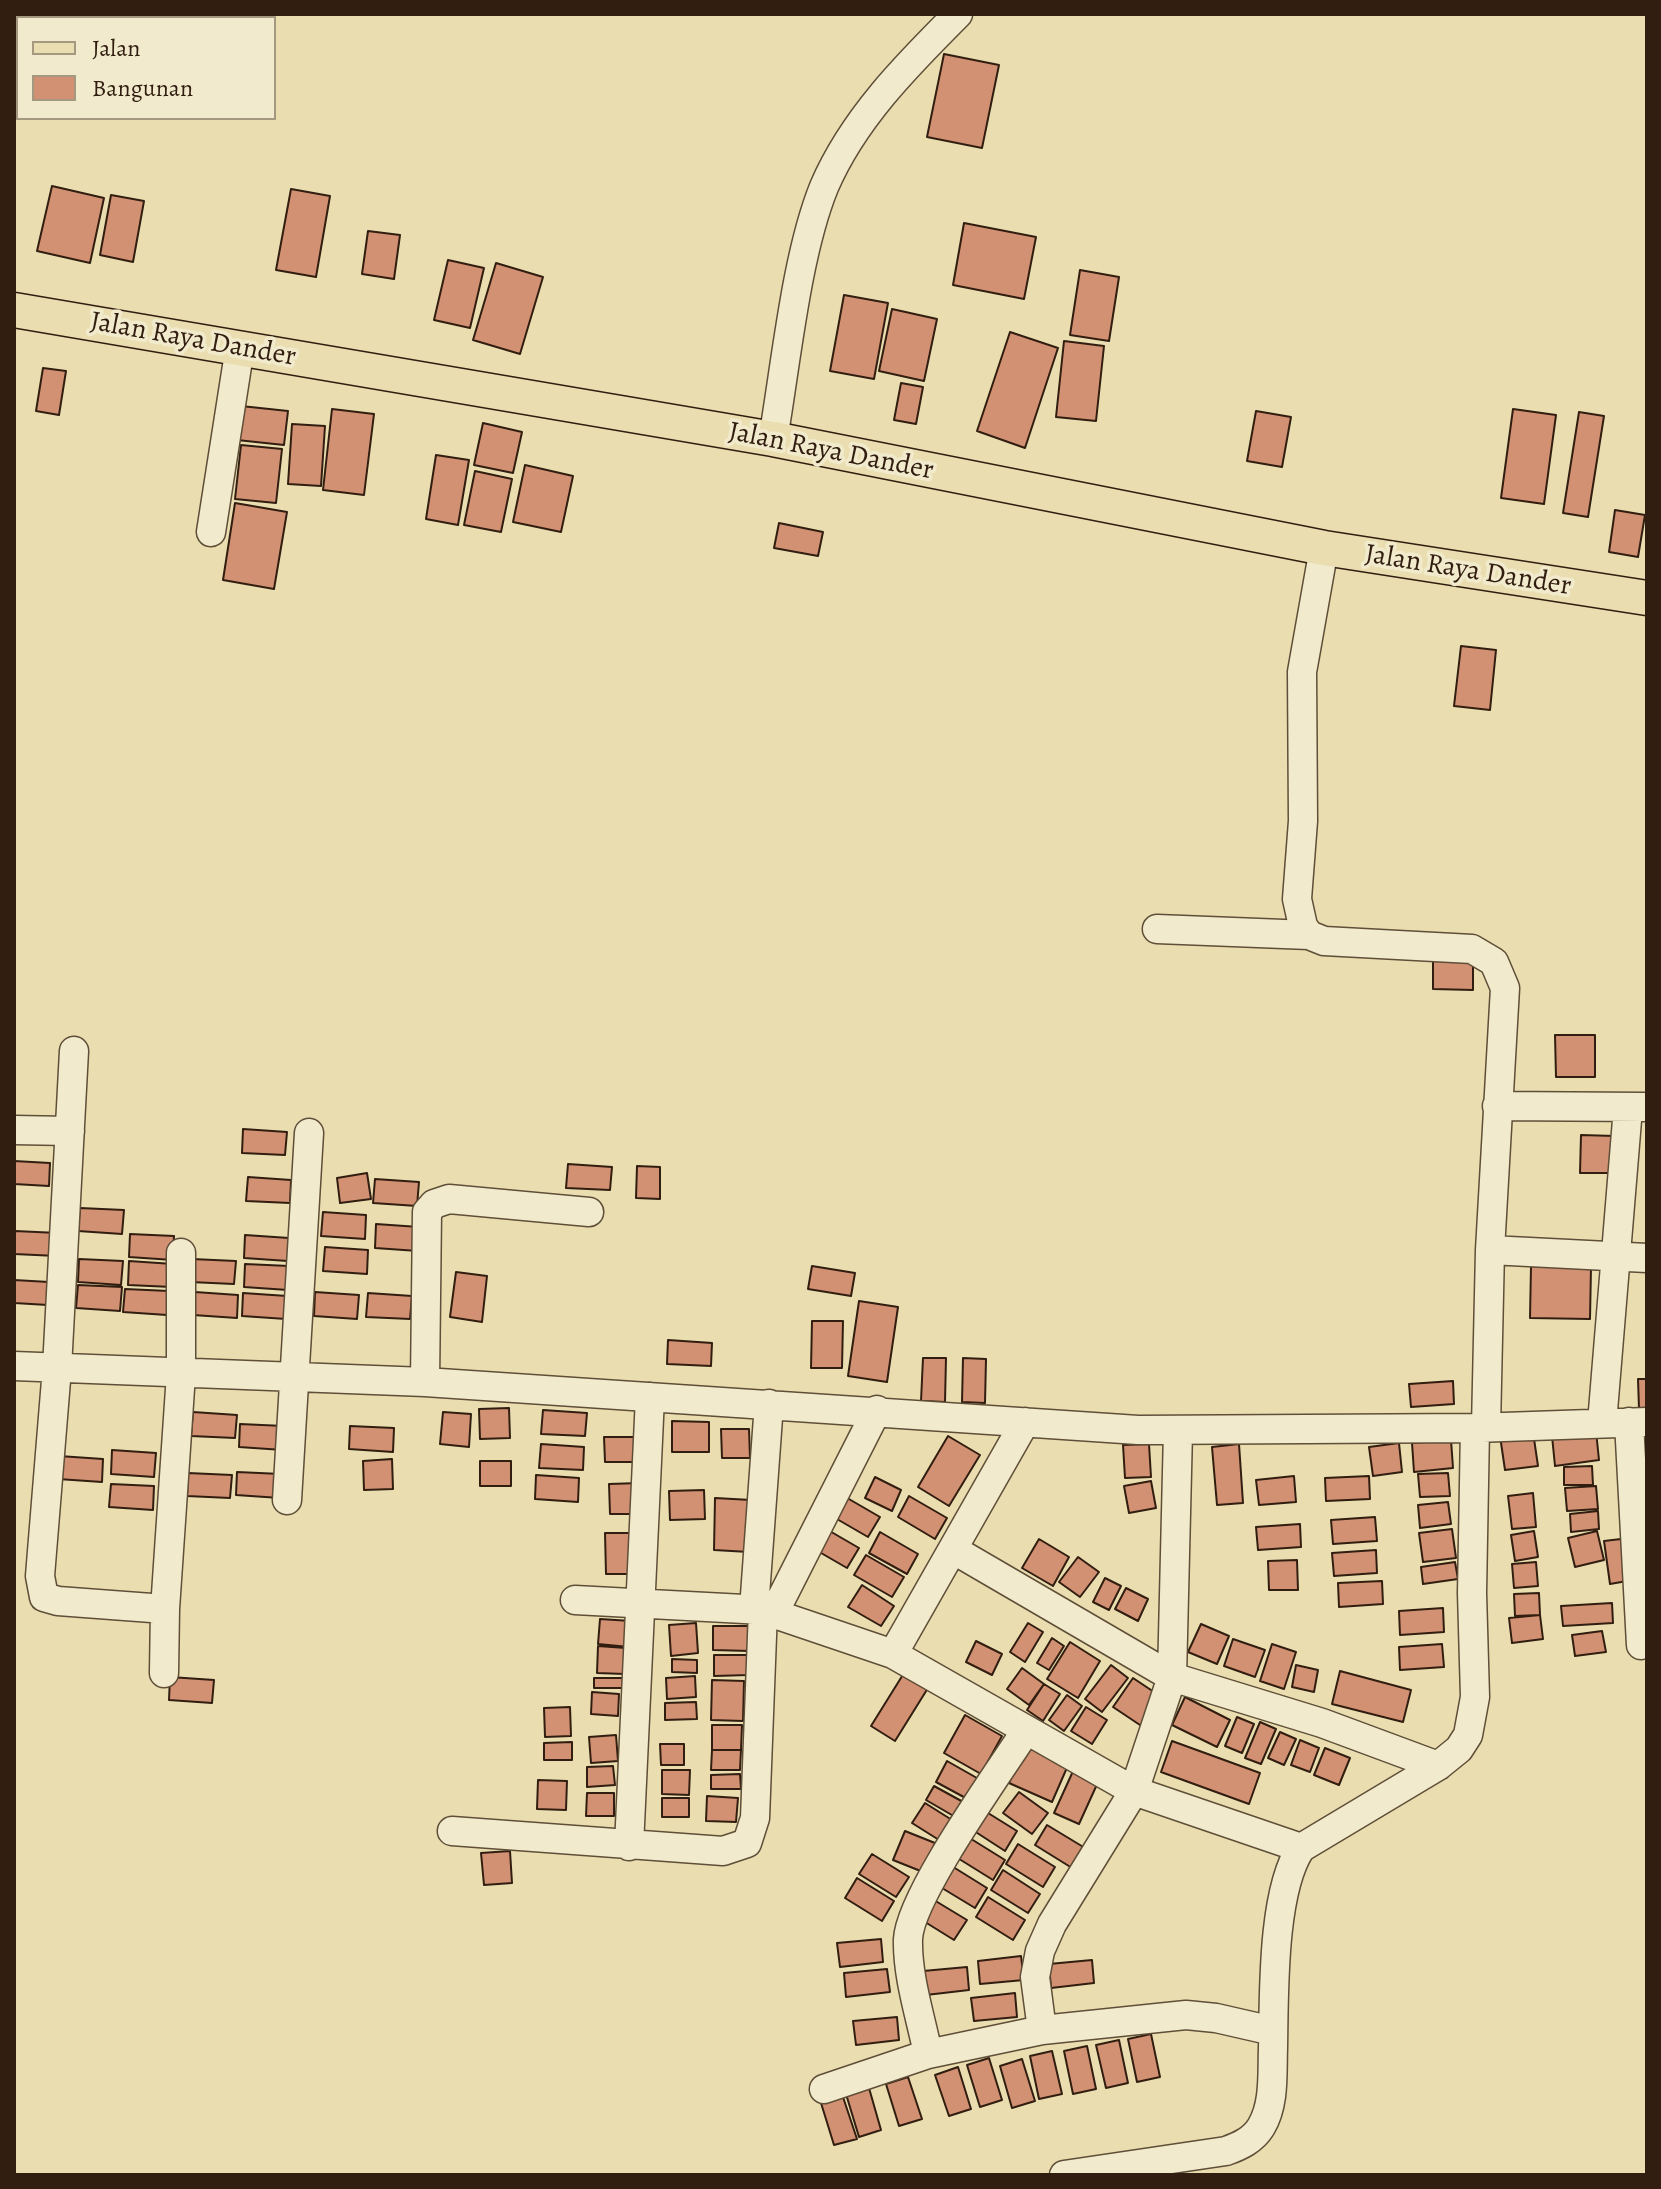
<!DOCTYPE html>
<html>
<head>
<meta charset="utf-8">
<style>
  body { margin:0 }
  #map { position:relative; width:1661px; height:2189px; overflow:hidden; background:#eadeb1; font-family:Alegreya,serif }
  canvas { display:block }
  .frame { position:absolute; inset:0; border:16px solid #311e10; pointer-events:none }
  .legend { position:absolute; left:16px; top:16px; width:260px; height:104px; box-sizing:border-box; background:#f1eacc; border:2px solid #a49881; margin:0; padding:10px 14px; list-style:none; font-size:24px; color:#311e10 }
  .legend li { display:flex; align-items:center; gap:16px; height:40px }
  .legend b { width:40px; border:2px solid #a49881 }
</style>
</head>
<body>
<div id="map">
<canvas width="1661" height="2189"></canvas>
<div class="frame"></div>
<ul class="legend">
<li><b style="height:10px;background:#eadeb1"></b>Jalan</li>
<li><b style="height:22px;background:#d39173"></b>Bangunan</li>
</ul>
</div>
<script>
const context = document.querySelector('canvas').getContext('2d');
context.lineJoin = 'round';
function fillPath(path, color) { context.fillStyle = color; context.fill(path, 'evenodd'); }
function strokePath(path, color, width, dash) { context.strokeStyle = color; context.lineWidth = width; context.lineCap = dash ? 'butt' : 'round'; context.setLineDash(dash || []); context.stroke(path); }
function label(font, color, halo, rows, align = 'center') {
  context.font = font + ' Alegreya,serif'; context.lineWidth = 7; context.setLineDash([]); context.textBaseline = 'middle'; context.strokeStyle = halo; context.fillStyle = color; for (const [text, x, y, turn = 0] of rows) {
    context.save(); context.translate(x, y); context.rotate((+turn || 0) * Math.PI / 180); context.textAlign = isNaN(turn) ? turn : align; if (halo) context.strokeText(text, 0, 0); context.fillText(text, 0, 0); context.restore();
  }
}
const building = new Path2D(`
  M944,54L999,65L982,148L927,137Z
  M52,186L104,198L90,263L37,251Z
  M291,189L330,196L316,277L276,270Z
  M111,195L144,201L133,262L100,255Z
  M964,223L1036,237L1024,299L953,285Z
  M368,231L400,235L394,279L362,274Z
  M448,260L484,268L470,328L434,320Z
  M496,263L543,277L520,354L473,340Z
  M1080,270L1119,277L1109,341L1070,335Z
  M844,295L888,303L874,379L830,371Z
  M892,309L937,319L924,381L879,371Z
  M1010,332L1058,348L1025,448L977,431Z
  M1064,341L1104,346L1096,421L1056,417Z
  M43,368L66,371L59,415L36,411Z
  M901,383L923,387L916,424L894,420Z
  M241,406L288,411L284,445L237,440Z
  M332,409L374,414L364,495L323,490Z
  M1513,409L1556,415L1544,504L1501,498Z
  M1256,411L1291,417L1282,467L1247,461Z
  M1579,412L1604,416L1588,517L1563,513Z
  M483,423L522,432L513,473L474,465Z
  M292,424L325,426L321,486L288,484Z
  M241,445L282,449L276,503L235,499Z
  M436,455L469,460L458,525L426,519Z
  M525,465L573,476L561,532L513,522Z
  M475,471L512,479L501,532L464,525Z
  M235,503L287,512L274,589L223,580Z
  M1615,510L1645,515L1638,557L1609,552Z
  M779,523L823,532L818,556L774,548Z
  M1461,646L1496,650L1490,710L1454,706Z
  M1433,956H1473V990L1433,989Z
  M1555,1035H1595V1077H1556Z
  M243,1129L287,1132L285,1155L242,1153Z
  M1581,1135L1615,1136L1614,1173H1580Z
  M14,1161L50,1163L49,1186L14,1184Z
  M568,1164L612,1167L610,1190L566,1188Z
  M637,1166L660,1167V1199L636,1198Z
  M367,1173L371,1199L340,1203L337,1178Z
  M248,1177L291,1180L290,1203L246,1201Z
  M375,1179L419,1182L417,1206L373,1203Z
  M80,1208L124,1210L122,1234L78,1231Z
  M323,1212L366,1215L365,1239L321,1236Z
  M376,1224L419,1227L418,1251L375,1248Z
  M15,1231L58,1233L57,1256L14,1254Z
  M130,1234L174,1236L173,1260L129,1257Z
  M245,1235L289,1238L288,1261L244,1258Z
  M325,1247L368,1250L367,1274L323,1271Z
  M79,1259L123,1261L121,1285L78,1282Z
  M192,1259L236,1261L234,1284L190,1282Z
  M129,1261L173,1264L172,1287L128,1285Z
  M245,1264L289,1266L288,1290L244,1287Z
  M812,1266L855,1273L851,1296L808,1289Z
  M1531,1266L1591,1267L1590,1319L1530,1318Z
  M456,1272L487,1276L482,1322L450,1317Z
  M14,1280L49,1282L48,1305L14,1303Z
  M78,1285L122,1287L120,1311L76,1308Z
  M125,1289L169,1291L167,1315L123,1312Z
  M195,1292L238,1295L237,1318L193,1315Z
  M315,1292L359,1295L357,1319L314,1316Z
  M243,1293L287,1296L286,1319L242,1316Z
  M368,1293L412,1296L410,1319L366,1317Z
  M859,1301L898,1307L887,1382L848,1376Z
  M812,1321H843L842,1368H811Z
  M668,1340L712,1343L711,1366L667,1364Z
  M923,1358H946L945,1402L921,1401Z
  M963,1358L986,1359L985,1403L962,1402Z
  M1638,1379H1647V1409H1639Z
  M1453,1381L1454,1404L1411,1407L1409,1384Z
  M509,1408L510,1438L480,1439L479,1409Z
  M543,1410L587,1413L585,1436L541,1434Z
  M193,1412L237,1415L235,1438L191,1436Z
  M443,1412L471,1414L469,1447L440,1444Z
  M672,1421L709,1422V1452H672Z
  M240,1424L284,1426L283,1450L239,1447Z
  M350,1426L394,1428L393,1452L349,1449Z
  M721,1429H749L750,1458H722Z
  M1596,1431L1599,1460L1555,1466L1552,1436Z
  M1533,1432L1538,1466L1505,1470L1500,1436Z
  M948,1436L980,1455L949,1506L918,1487Z
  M604,1437H637V1462H605Z
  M1451,1440L1453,1468L1414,1472L1412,1443Z
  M1399,1443L1402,1472L1373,1476L1369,1447Z
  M541,1444L584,1447L583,1470L539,1468Z
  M1149,1444L1151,1477L1125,1478L1123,1445Z
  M1239,1444L1243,1503L1217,1505L1212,1447Z
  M112,1450L156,1453L154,1477L111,1474Z
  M59,1456L103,1459L102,1482L58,1479Z
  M392,1459L393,1489L364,1490L363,1461Z
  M480,1461H511V1486H480Z
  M1592,1466L1593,1485H1564V1467Z
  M237,1472L281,1474L280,1498L236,1495Z
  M188,1473L232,1475L230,1498L187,1496Z
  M1448,1473L1450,1496L1420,1497L1418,1474Z
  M536,1475L579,1478L578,1502L535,1499Z
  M1294,1476L1296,1502L1259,1505L1256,1480Z
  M1369,1476L1370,1499L1326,1501L1325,1478Z
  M875,1477L901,1490L892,1511L865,1498Z
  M1151,1481L1156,1508L1129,1513L1124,1486Z
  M640,1483V1514H610L609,1484Z
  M111,1484L154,1486L153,1510L109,1507Z
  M1596,1486L1598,1509L1567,1511L1565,1488Z
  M704,1490L705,1519L670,1520L669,1491Z
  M1533,1493L1536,1527L1512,1529L1508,1496Z
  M842,1495L880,1517L868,1537L830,1515Z
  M909,1496L947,1518L935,1539L898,1517Z
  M715,1498L751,1500L749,1552L714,1550Z
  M1448,1502L1451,1524L1420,1528L1418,1505Z
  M1598,1511L1599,1529L1571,1532L1570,1514Z
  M1375,1517L1377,1541L1333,1544L1331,1520Z
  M1300,1524L1301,1547L1258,1550L1256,1527Z
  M821,1526L859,1548L847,1568L809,1546Z
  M1452,1529L1456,1558L1423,1562L1419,1533Z
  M1534,1531L1538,1557L1515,1561L1511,1535Z
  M1597,1531L1604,1560L1575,1567L1568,1538Z
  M880,1532L918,1554L907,1574L869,1553Z
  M605,1533H637V1574H606Z
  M1039,1539L1069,1557L1053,1586L1022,1568Z
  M1621,1539L1627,1581L1610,1584L1604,1541Z
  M1376,1550L1377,1573L1334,1576L1332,1553Z
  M866,1555L904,1577L892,1597L854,1575Z
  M1078,1557L1099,1572L1080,1597L1059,1582Z
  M1297,1560L1298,1590H1269L1268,1561Z
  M1455,1562L1458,1579L1423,1584L1421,1567Z
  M1536,1562L1538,1586L1514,1588L1512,1564Z
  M1105,1578L1121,1586L1109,1610L1093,1602Z
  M1382,1581L1383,1604L1339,1607L1338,1583Z
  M862,1585L894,1606L881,1626L848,1607Z
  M1126,1588L1148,1599L1138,1621L1115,1609Z
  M1539,1593L1540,1615L1515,1616L1514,1594Z
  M1612,1603L1613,1623L1563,1626L1561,1606Z
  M1443,1608L1444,1632L1400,1635L1399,1611Z
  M1540,1615L1543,1639L1512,1643L1509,1618Z
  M600,1619L631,1621L629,1647L598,1644Z
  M696,1623L698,1653L671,1656L669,1625Z
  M1028,1623L1043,1632L1025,1662L1010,1652Z
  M1201,1624L1229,1636L1217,1664L1188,1652Z
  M713,1626H750V1651L713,1650Z
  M1602,1631L1606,1652L1575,1656L1572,1635Z
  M1052,1638L1064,1646L1049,1670L1037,1663Z
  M1233,1639L1265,1650L1255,1677L1224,1666Z
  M976,1641L1002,1654L992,1675L966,1662Z
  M1070,1642L1100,1661L1078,1698L1047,1679Z
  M1272,1644L1296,1652L1284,1689L1260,1681Z
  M1442,1644L1444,1667L1400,1670L1399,1647Z
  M598,1646L626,1648L625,1674L597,1673Z
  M714,1655H749V1675L714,1676Z
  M672,1659L697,1660V1673L672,1672Z
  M1111,1665L1128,1678L1102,1712L1085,1699Z
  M1296,1665L1318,1670L1314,1692L1292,1687Z
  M1022,1668L1044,1684L1029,1705L1007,1689Z
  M1340,1671L1411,1690L1403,1722L1332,1704Z
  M904,1673L928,1688L895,1741L871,1726Z
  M695,1676L696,1697L667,1699L666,1678Z
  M170,1677L214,1680L212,1703L169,1700Z
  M594,1678H625L624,1688H594Z
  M1133,1678L1163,1698L1143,1727L1113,1707Z
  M712,1680L744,1681L743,1721L711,1720Z
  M1044,1684L1060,1694L1043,1721L1027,1710Z
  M592,1692L619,1694L618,1716L591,1714Z
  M1067,1695L1082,1706L1064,1731L1049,1720Z
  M1185,1697L1230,1720L1217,1747L1172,1725Z
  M696,1702L697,1719L665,1720V1703Z
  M570,1707L571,1736L545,1737L544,1708Z
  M1086,1707L1107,1720L1092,1744L1071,1731Z
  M965,1715L1002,1736L981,1774L944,1753Z
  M1237,1717L1254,1724L1242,1753L1225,1746Z
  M1260,1722L1276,1729L1261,1764L1245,1758Z
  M712,1725H742L741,1750H712Z
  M1280,1732L1296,1739L1284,1765L1268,1758Z
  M616,1735L618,1761L591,1763L589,1737Z
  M1300,1740L1319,1748L1310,1772L1291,1765Z
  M1172,1741L1260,1773L1249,1804L1161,1772Z
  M572,1742V1760H544V1743Z
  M1026,1743L1069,1763L1052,1802L1009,1783Z
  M660,1744H684V1765H661Z
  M1325,1748L1350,1758L1339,1785L1314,1775Z
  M712,1750H741L740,1770H711Z
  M947,1761L984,1782L973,1802L936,1782Z
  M613,1766L615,1785L587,1787V1767Z
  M1074,1769L1099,1780L1079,1824L1054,1813Z
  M662,1770H690L689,1795L662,1794Z
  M740,1774L741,1789H711V1775Z
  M538,1780L567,1781L566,1810L537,1809Z
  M934,1786L965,1803L957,1818L926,1800Z
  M1019,1792L1048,1813L1032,1834L1003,1813Z
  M587,1793H614V1816H586Z
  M707,1796L738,1798L736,1822L706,1821Z
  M662,1798H689V1817H662Z
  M925,1803L952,1820L939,1840L912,1823Z
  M980,1808L1017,1831L1005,1851L968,1827Z
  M1047,1825L1085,1848L1072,1868L1035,1845Z
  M905,1831L935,1843L923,1872L893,1860Z
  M968,1837L1005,1860L993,1880L956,1857Z
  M1018,1844L1055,1867L1043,1887L1006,1864Z
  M510,1851L512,1883L484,1885L481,1853Z
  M872,1854L909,1877L896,1897L859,1874Z
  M950,1865L987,1888L975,1908L937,1885Z
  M1003,1870L1040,1894L1028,1913L991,1890Z
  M857,1878L894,1901L882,1921L845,1898Z
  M929,1897L967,1920L954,1940L917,1917Z
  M988,1897L1025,1920L1013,1940L976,1917Z
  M881,1939L883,1962L840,1967L837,1943Z
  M1021,1956L1024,1980L980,1984L978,1961Z
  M1092,1960L1094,1983L1051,1988L1049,1964Z
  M967,1967L969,1990L926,1995L923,1971Z
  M887,1969L890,1992L846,1997L844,1973Z
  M1015,1993L1017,2017L974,2021L971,1998Z
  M897,2017L899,2040L856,2045L853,2021Z
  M1151,2034L1160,2077L1137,2082L1128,2039Z
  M1119,2040L1128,2083L1106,2088L1096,2045Z
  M1087,2046L1096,2089L1073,2094L1064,2051Z
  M1052,2051L1062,2094L1039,2099L1030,2056Z
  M989,2058L1002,2100L980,2107L967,2065Z
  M1022,2059L1035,2101L1012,2108L1000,2066Z
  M958,2067L971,2109L949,2116L935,2075Z
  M908,2077L922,2119L899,2126L886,2084Z
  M869,2088L881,2130L859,2137L846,2094Z
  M843,2097L857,2139L834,2145L821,2103Z`);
const minor = new Path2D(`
  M773,439C786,364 796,256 824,187C853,119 907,65 958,14
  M211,532L240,347
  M1324,548L1302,672L1303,821L1297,899L1303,926L1309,935L1324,941L1472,949L1494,962L1505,988L1490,1250L1486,1427
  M1157,929L1309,935
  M74,1051L57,1368L40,1576L44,1597L58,1601L165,1609
  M1497,1106L1644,1107
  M14,1130L70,1131
  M1490,1250L1647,1258
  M14,1366L425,1382L1138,1430L1475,1428L1647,1422
  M425,1382L427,1212L434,1204L449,1199L589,1212
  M1629,1422L1641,1645
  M1602,1423L1628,1108
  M287,1500L309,1133
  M954,1550L1172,1677L1322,1723L1438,1766
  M575,1600L763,1610L893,1654L1134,1791L1301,1848
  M754,1609L769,1404
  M774,1613L877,1410
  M893,1654L1025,1422
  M164,1673L165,1609L181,1374V1253
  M452,1831L723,1851L747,1843L755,1818L763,1610
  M629,1846L650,1397
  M1042,2030L1035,1977L1040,1951L1052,1924L1134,1791L1172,1677L1178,1431
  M928,2054C921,2018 907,1977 908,1939C910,1896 998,1774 1025,1732
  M824,2089L928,2054L1042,2030L1186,2015L1216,2018L1273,2031
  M1064,2175L1226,2151C1240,2146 1253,2140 1261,2127C1275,2104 1272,2073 1273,2048C1274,1994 1272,1891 1301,1848L1438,1766L1459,1749L1468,1735L1475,1697L1472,1593L1475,1428`);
const major = new Path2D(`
  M14,310L773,439L1324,548L1647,598`);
const streetNames = [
  ["Jalan Raya Dander",193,340,10],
  ["Jalan Raya Dander",831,452,11],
  ["Jalan Raya Dander",1468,571,9]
];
fillPath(building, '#d39173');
strokePath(building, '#311e10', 2);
strokePath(minor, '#5f4e38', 31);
strokePath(major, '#311e10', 37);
strokePath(minor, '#f1eacc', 28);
strokePath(major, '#eadeb1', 34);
label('28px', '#311e10', '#f1eacc', streetNames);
</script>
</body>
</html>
